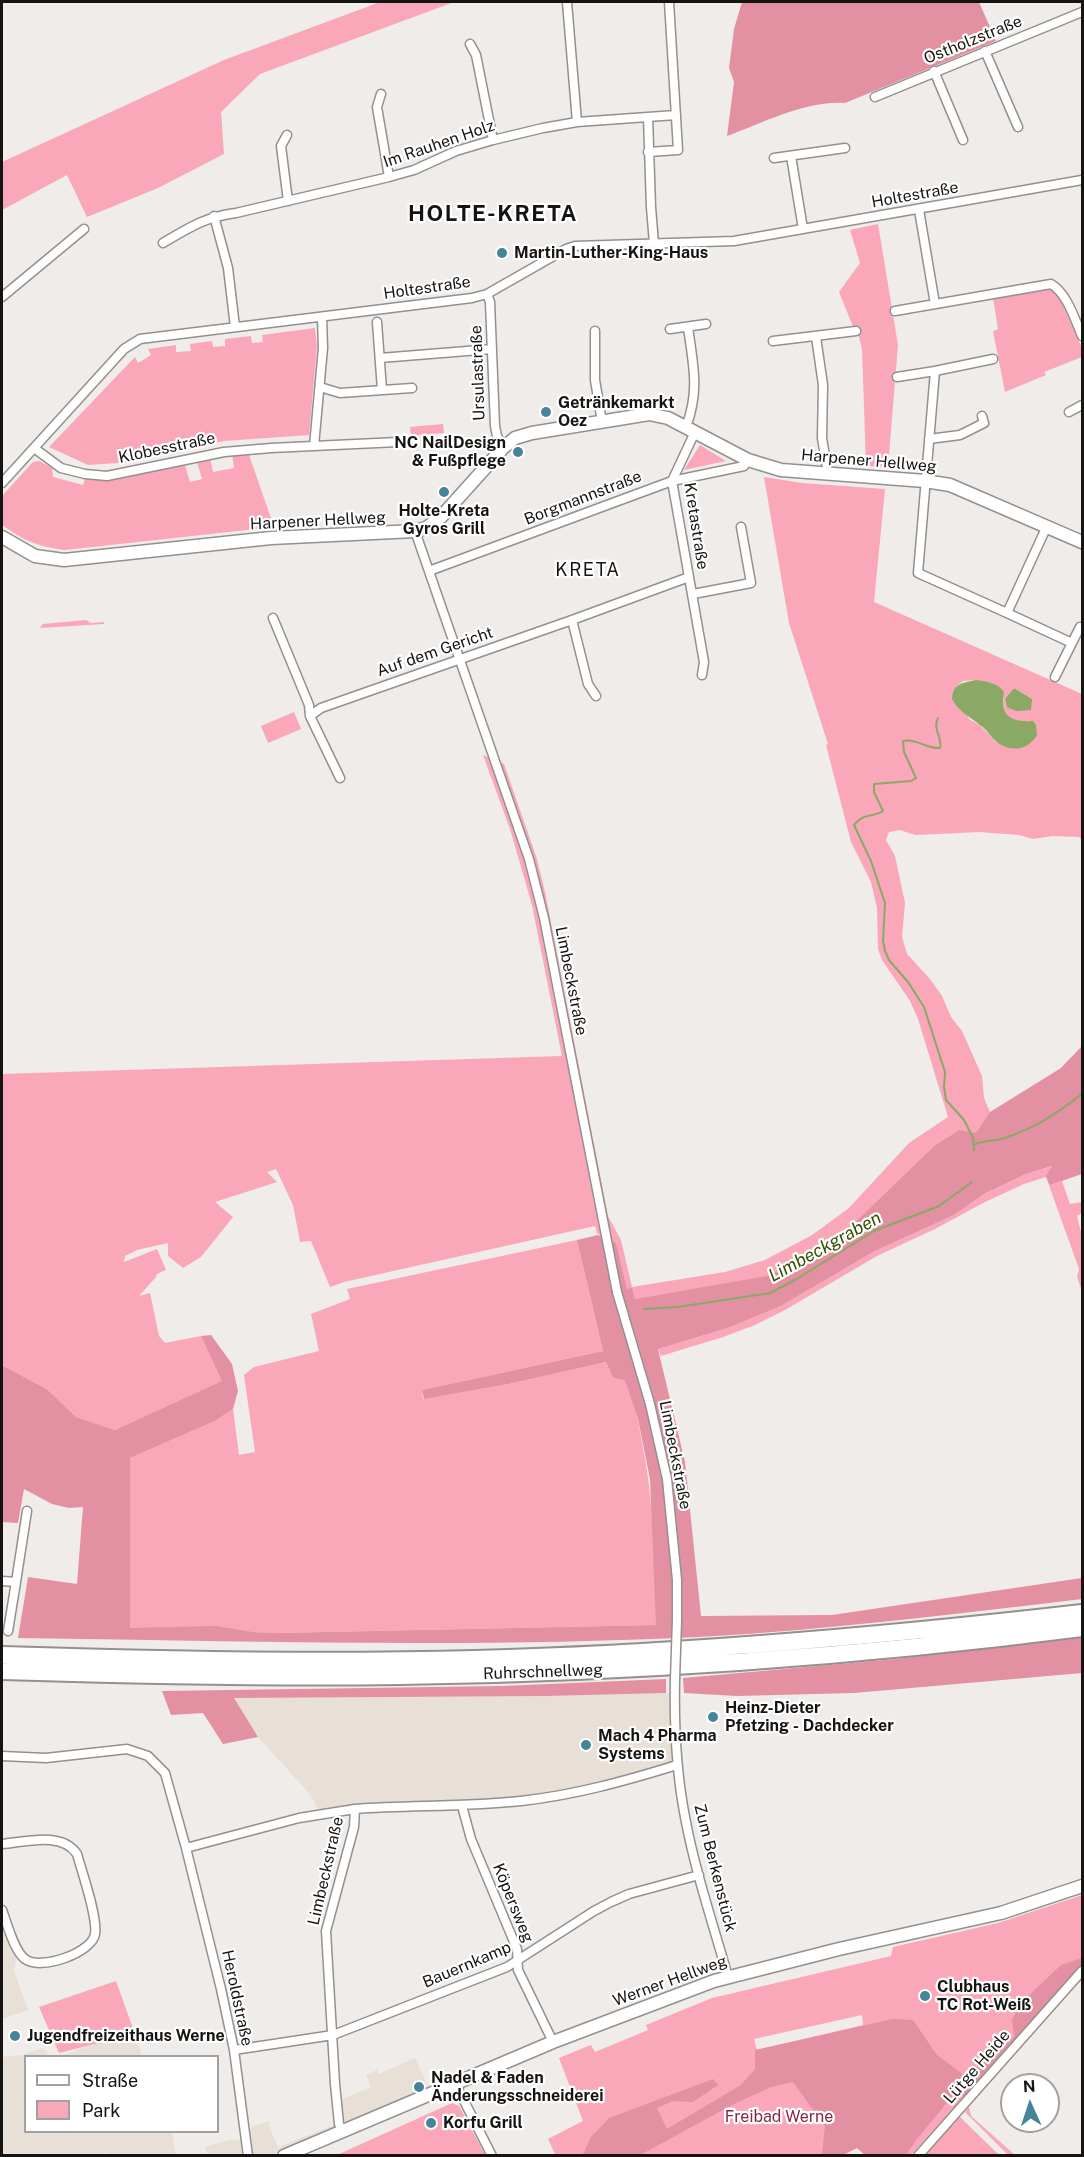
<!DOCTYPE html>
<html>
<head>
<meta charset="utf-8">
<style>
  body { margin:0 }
  #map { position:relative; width:1084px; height:2157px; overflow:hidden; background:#f0ece9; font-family:"Public Sans",sans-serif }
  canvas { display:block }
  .frame { position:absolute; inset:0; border:3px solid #151413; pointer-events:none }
  .legend { position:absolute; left:24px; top:2055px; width:195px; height:78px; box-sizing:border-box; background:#fff; border:2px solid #a1a1a1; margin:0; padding:8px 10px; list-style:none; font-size:18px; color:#151413 }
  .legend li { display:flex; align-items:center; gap:12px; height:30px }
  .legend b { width:30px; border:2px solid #a1a1a1 }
  .north { position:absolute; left:1000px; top:2073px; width:60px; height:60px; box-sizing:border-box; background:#fff; border:2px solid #a1a1a1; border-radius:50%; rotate:357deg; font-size:16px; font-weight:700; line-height:24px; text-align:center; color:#151413 }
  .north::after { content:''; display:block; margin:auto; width:21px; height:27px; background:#458499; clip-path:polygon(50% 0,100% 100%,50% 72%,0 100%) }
</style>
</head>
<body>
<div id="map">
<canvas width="1084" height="2157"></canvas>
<div class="frame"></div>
<ul class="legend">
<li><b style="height:8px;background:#fff"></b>Straße</li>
<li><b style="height:16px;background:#f9a7b9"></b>Park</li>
</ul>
<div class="north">N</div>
</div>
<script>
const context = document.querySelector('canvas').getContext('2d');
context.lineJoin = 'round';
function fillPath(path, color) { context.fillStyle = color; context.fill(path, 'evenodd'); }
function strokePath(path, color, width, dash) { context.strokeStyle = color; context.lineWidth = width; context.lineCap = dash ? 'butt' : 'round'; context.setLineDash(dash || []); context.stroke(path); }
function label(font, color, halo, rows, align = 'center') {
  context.font = font + ' "Public Sans",sans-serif'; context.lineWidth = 4.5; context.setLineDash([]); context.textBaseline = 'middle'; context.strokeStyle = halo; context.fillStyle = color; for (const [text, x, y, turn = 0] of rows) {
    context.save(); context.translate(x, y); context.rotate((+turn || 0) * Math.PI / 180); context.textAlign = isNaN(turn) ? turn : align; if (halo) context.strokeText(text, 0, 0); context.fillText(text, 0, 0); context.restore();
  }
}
const built = new Path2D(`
  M675,1693L677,1765L556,1797L322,1815L309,1793L258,1737L233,1698L547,1696Z
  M6,1933L16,1958L14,1971L28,2010L2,2019V1935Z
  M135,2034L142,2056L63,2055L95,2044Z
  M43,2048L50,2056H26V2132H172L176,2155L109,2156L107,2152L101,2156L2,2155V2057L22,2055Z
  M415,2058L429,2089L271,2155H208L205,2147L229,2140L250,2139L249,2131L252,2127L269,2121L270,2129L278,2147L342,2122L341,2100L371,2087L366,2075L377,2070L379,2074Z`);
const green = new Path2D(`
  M380,2H454L260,74L221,112L224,154L158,188L87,217L67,175L2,210V162L224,60Z
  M878,224L898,345L888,467L866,466L862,349L857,329H854L839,292L860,263L850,230Z
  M1050,287L1056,290L1082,348V357L1044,372L1046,375L1005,392L993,331L998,329L993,298Z
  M315,328L317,346L309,435L224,441L163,453L133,462L88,465L49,447L135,357L138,363L151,355L148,349L176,345V352L191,351L190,344L212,341L213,347L225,346V339L251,336L252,343L263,342L262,335Z
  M443,424L444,433L411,436L410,427Z
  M700,445L726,461L684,470Z
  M248,452L274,527L65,550C36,546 25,541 2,525V496L33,462L39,461L52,468L53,477L83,485L85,479H114L185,465L190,482L202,479L197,462L210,458L213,472L234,468L232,454Z
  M764,477L802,483L885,489L874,602L1082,694V840L1079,837L1052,836L1033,839L1019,835L979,832L915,835L900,830L889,832L886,840L895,856L905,903L902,937L907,954L930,979L942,996L951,1017L962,1031L982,1076L984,1098L990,1112L976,1134L959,1130L935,1145L850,1227L793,1264L767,1277L635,1299L627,1289L616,1244L597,1233L595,1226L344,1282L330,1287L311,1241L300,1242L293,1205L276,1169L267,1172L277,1182L215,1202L233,1217L201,1257L183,1268L168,1256V1243L137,1250L125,1256L124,1262L157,1249L166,1270L157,1274L156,1277L139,1296L150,1293L159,1336L165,1343L201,1336L223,1381L115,1430L76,1417L48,1390L2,1365V1074L562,1056L532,905L510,829L483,755L504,764L537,859L545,892L608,1216L621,1240L632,1287L725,1272L765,1260L812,1235L849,1208L909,1143L948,1117L918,1019L910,1001L882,960L878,949L877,908L871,882L851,842L826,745L828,744L789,623ZM976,680L1004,693C1000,717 1010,723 1033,721L996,742L980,725L969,719L956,687L963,681ZM1014,688L1032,699L1007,707L1005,699Z
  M86,620L91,623L104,622V624L40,628L43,624Z
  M294,712L301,729L268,743L261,726Z
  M1053,1166L1050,1185L1062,1181L1070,1204L1082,1202V1213L1077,1216L1082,1236V1291L1077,1277L1079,1269L1046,1177L1024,1184L983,1203L935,1229L877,1256L785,1310L755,1325L723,1337L661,1356L658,1349L728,1328L781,1306L875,1251L954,1215L984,1194L1026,1174Z
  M577,1240L603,1351L422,1390L423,1399L509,1384L606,1362L613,1378L624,1380C634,1396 638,1418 641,1437C654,1499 655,1561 657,1625L277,1633L129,1628L130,1458L215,1421L233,1409L239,1455L255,1452L244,1375L254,1367L319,1351L311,1314L350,1299L347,1289Z
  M1082,1895V1967L911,2155H865L857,2148L842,2156H556L548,2139L583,2121L559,2058L591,2045L595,2052L648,2030L646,2025L712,1998L891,1956L893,1947L998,1923ZM862,2015L863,2025L757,2050L754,2039Z
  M116,1981L135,2034L59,2053L39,2007Z
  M452,2103L459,2106L485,2155H337Z
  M969,2107L971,2116L1015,2155H1008L965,2112Z
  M959,2116L999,2155L924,2156Z`);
const forest = new Path2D(`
  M742,2H979L996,41L845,103C807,100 762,123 727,136L734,82L729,68L734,29Z
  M1082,1046V1174L1050,1185L1046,1176L1052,1166L1026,1174L984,1194L954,1215L875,1251L781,1306L728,1328L658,1349L685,1462L701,1616L832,1615L1082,1578V1599C955,1614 827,1630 699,1637C472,1648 245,1641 18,1638L28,1577L77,1584L83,1507L69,1508L52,1504L24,1489L18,1523L2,1522V1365L48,1390L76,1417L115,1430L222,1381L201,1336L211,1335L232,1364L238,1391L233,1409L215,1421L130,1458V1628L216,1626L252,1632L277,1633L656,1625L650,1479L638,1419L627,1386L624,1380L613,1378L606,1362L509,1384L424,1399L422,1390L603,1351L577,1240L598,1235L616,1243L627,1289L632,1288L635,1299L767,1276L793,1264L850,1227L935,1145L959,1130L976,1133L990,1112L1061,1068Z
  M1082,1638V1673L854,1693L737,1696L684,1693L683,1678L896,1659Z
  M666,1679V1693L547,1696L234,1698L258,1737L223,1744L203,1713L171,1715L162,1691L502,1686Z
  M1082,1958V1967L965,2096L954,2094L917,2139L906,2155H865L857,2148L842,2155H822L825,2126L793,2082L771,2087L732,2105L640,2155L582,2156L591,2137L609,2118L713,2079L718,2085L693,2102L673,2101L657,2108L667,2129L741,2085L755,2069V2050L893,2019L913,2020L937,2055L965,2076L1014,2037L1012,2019L1023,2001L1061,1965Z`);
const water = new Path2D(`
  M976,680C984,681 998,683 1003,691C1005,694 1003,697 1003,700C1002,719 1017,722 1033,721L1036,725L1037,735C1028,750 1011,753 997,742C990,737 987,729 980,725C969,716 959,712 952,699C953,683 963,683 976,680Z
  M1014,688L1032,699L1031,710L1016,711L1007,707L1005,699Z`);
const stream = new Path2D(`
  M938,718C932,729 943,738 940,748C927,749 916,738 903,741L904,752L916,778L911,781L874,784V792L883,811C873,818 864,812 854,825L871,861L885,903L883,941L885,951L889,960L908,982L924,1007L945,1072L944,1087L946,1100L964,1120L973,1138L974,1150
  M974,1145C985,1139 994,1142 1005,1138C1037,1127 1056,1114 1082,1094
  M644,1309L678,1307L770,1293L795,1280L874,1231L939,1206L972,1182`);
const street = new Path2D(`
  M567,2L577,122
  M470,44L476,55L493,140
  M985,51L1018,127
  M934,71L963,140
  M381,94L377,107L389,177
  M875,97L1082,12
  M648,117L651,207L654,244
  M287,135L281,146L288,201
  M648,152L678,150L669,2
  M791,156L803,229
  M774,158L845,148
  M919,210L935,304
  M214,216L228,268L235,327
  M163,243C190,227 205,217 236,213L389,177L414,170L456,151L493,140L543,128L577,122L676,115
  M487,294L490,302L495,426L497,436L503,448
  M2,297L84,229
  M895,311L1051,284C1067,293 1075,320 1082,336
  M377,322L382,390
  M670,329L706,324
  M595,331V380L602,422
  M816,337L823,385L822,438L828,474
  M773,341L856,331
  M380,358L492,349
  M993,359L935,371L918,573L1007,613L1047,526
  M897,377L935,371
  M320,387L340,393L412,388
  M1069,412L1082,405
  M686,427C700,390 693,365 688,327
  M695,432L672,481L704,662L702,675
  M929,439L960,435L984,423L982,416
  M314,446L323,348L322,317
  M34,448L61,468L85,474L107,476L224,452L271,448L398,442
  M2,483L124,349L140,339L472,298L487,294L566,249L575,246L734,241L1082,180
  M415,531L529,859L544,918L617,1292L650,1404L667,1479L677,1580V1620
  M429,571L672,481L744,466L748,460
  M693,594L751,583L741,527
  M1007,613L1072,643L1055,677
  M273,618L309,705L310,716L340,778
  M572,620L588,684L596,696
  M1072,643L1080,627
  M310,716L321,708L572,620L689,577
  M2,1581L16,1582L27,1511
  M8,1631L16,1582
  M675,1679C674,1726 676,1771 685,1817C695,1871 713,1924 728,1977
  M2,1756L46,1758L127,1749L148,1756L165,1773L186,1848L221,1989L234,2050L248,2156
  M462,1806L471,1839L517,1949L518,1970L553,2042
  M2,1844C25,1842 62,1831 77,1854C82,1872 98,1918 95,1934C92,1953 40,1971 25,1959C14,1951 7,1923 2,1910
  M186,1848L299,1818L355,1809
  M234,2050L333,2035L507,1967L594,1911L611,1902L629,1894L699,1875
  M455,2083L492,2156
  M342,2131L339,2124L335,2084L326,1931L354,1827L355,1809C411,1805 466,1807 521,1801C575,1795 625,1781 677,1765
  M918,2156L1082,1971`);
const secondary = new Path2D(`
  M2,537L35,556L64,560L271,538L415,531L426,528L441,517L503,448L515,438L532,433L649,414L668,418L748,460L781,470L925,481L950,485L1082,542
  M284,2156L553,2042L714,1981L839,1949L1001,1913L1082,1886`);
const highway = new Path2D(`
  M2,1655C159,1660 317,1663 475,1659C678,1654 881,1636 1082,1613
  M2,1671C134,1675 266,1678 399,1676C627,1673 856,1657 1082,1628`);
const streetBridge = new Path2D(`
  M675,1679L677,1620`);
const markers = [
  [502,253,6,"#458499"],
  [546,412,6,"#458499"],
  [518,452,6,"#458499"],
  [444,492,6,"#458499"],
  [713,1717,6,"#458499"],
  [586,1745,6,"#458499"],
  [925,1996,6,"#458499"],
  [15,2036,6,"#458499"],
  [419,2087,6,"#458499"],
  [431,2123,6,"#458499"]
];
const streetNames = [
  ["Ostholzstraße",973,40,-22],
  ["Im Rauhen Holz",439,144,-19],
  ["Holtestraße",915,195,-10],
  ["Holtestraße",427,288,-8],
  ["Ursulastraße",478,373,-92],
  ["Klobesstraße",167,448,-12],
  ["Harpener Hellweg",869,461,5],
  ["Borgmannstraße",583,498,-21],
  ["Harpener Hellweg",318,521,-3],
  ["Kretastraße",696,526,81],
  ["Auf dem Gericht",435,652,-19],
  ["Limbeckstraße",571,981,79],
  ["Limbeckstraße",675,1455,79],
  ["Ruhrschnellweg",543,1672,-2],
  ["Zum Berkenstück",715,1868,76],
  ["Limbeckstraße",326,1871,-77],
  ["Köpersweg",513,1903,68],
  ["Bauernkamp",467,1965,-23],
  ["Werner Hellweg",670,1981,-20],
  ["Heroldstraße",237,1998,78],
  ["Lütge Heide",977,2067,-49]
];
const poiNames = [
  ["Martin-Luther-King-Haus",514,253],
  ["Getränkemarkt",558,403],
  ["Oez",558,421],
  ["NC NailDesign",506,443,"right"],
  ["& Fußpflege",506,461,"right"],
  ["Holte-Kreta",444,511,"center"],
  ["Gyros Grill",444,529,"center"],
  ["Heinz-Dieter",725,1708],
  ["Pfetzing - Dachdecker",725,1726],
  ["Mach 4 Pharma",598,1736],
  ["Systems",598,1754],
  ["Clubhaus",937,1987],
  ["TC Rot-Weiß",937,2005],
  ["Jugendfreizeithaus Werne",27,2036],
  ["Nadel & Faden",431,2078],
  ["Änderungsschneiderei",431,2096],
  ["Korfu Grill",443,2123]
];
const parkNames = [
  ["Freibad Werne",779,2117]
];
const neighbourhoodNames = [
  ["KRETA",588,570]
];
const waterNames = [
  ["Limbeckgraben",825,1247,-29]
];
const districtNames = [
  ["HOLTE-KRETA",493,214]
];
fillPath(built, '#e8dfd6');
fillPath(green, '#f9a7b9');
fillPath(forest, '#e290a2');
fillPath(water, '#89a964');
strokePath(stream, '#89a964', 2);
strokePath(street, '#93908d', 11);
strokePath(secondary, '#93908d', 15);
strokePath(highway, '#93908d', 20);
strokePath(street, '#fff', 8);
strokePath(secondary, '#fff', 12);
strokePath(highway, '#fff', 16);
strokePath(streetBridge, '#93908d', 11, []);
strokePath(streetBridge, '#fff', 8);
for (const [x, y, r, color] of markers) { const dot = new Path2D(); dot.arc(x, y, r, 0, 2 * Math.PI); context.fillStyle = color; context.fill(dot); strokePath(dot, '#fff', 2); }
label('16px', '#151413', '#fff', streetNames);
label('bold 16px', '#151413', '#fff', poiNames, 'left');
label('16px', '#852644', '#fff', parkNames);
context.letterSpacing = '1.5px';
label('18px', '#151413', '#fff', neighbourhoodNames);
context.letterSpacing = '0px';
label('italic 18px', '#345100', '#fff', waterNames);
context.letterSpacing = '1.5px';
label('bold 22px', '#151413', '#fff', districtNames);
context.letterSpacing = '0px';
</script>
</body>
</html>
